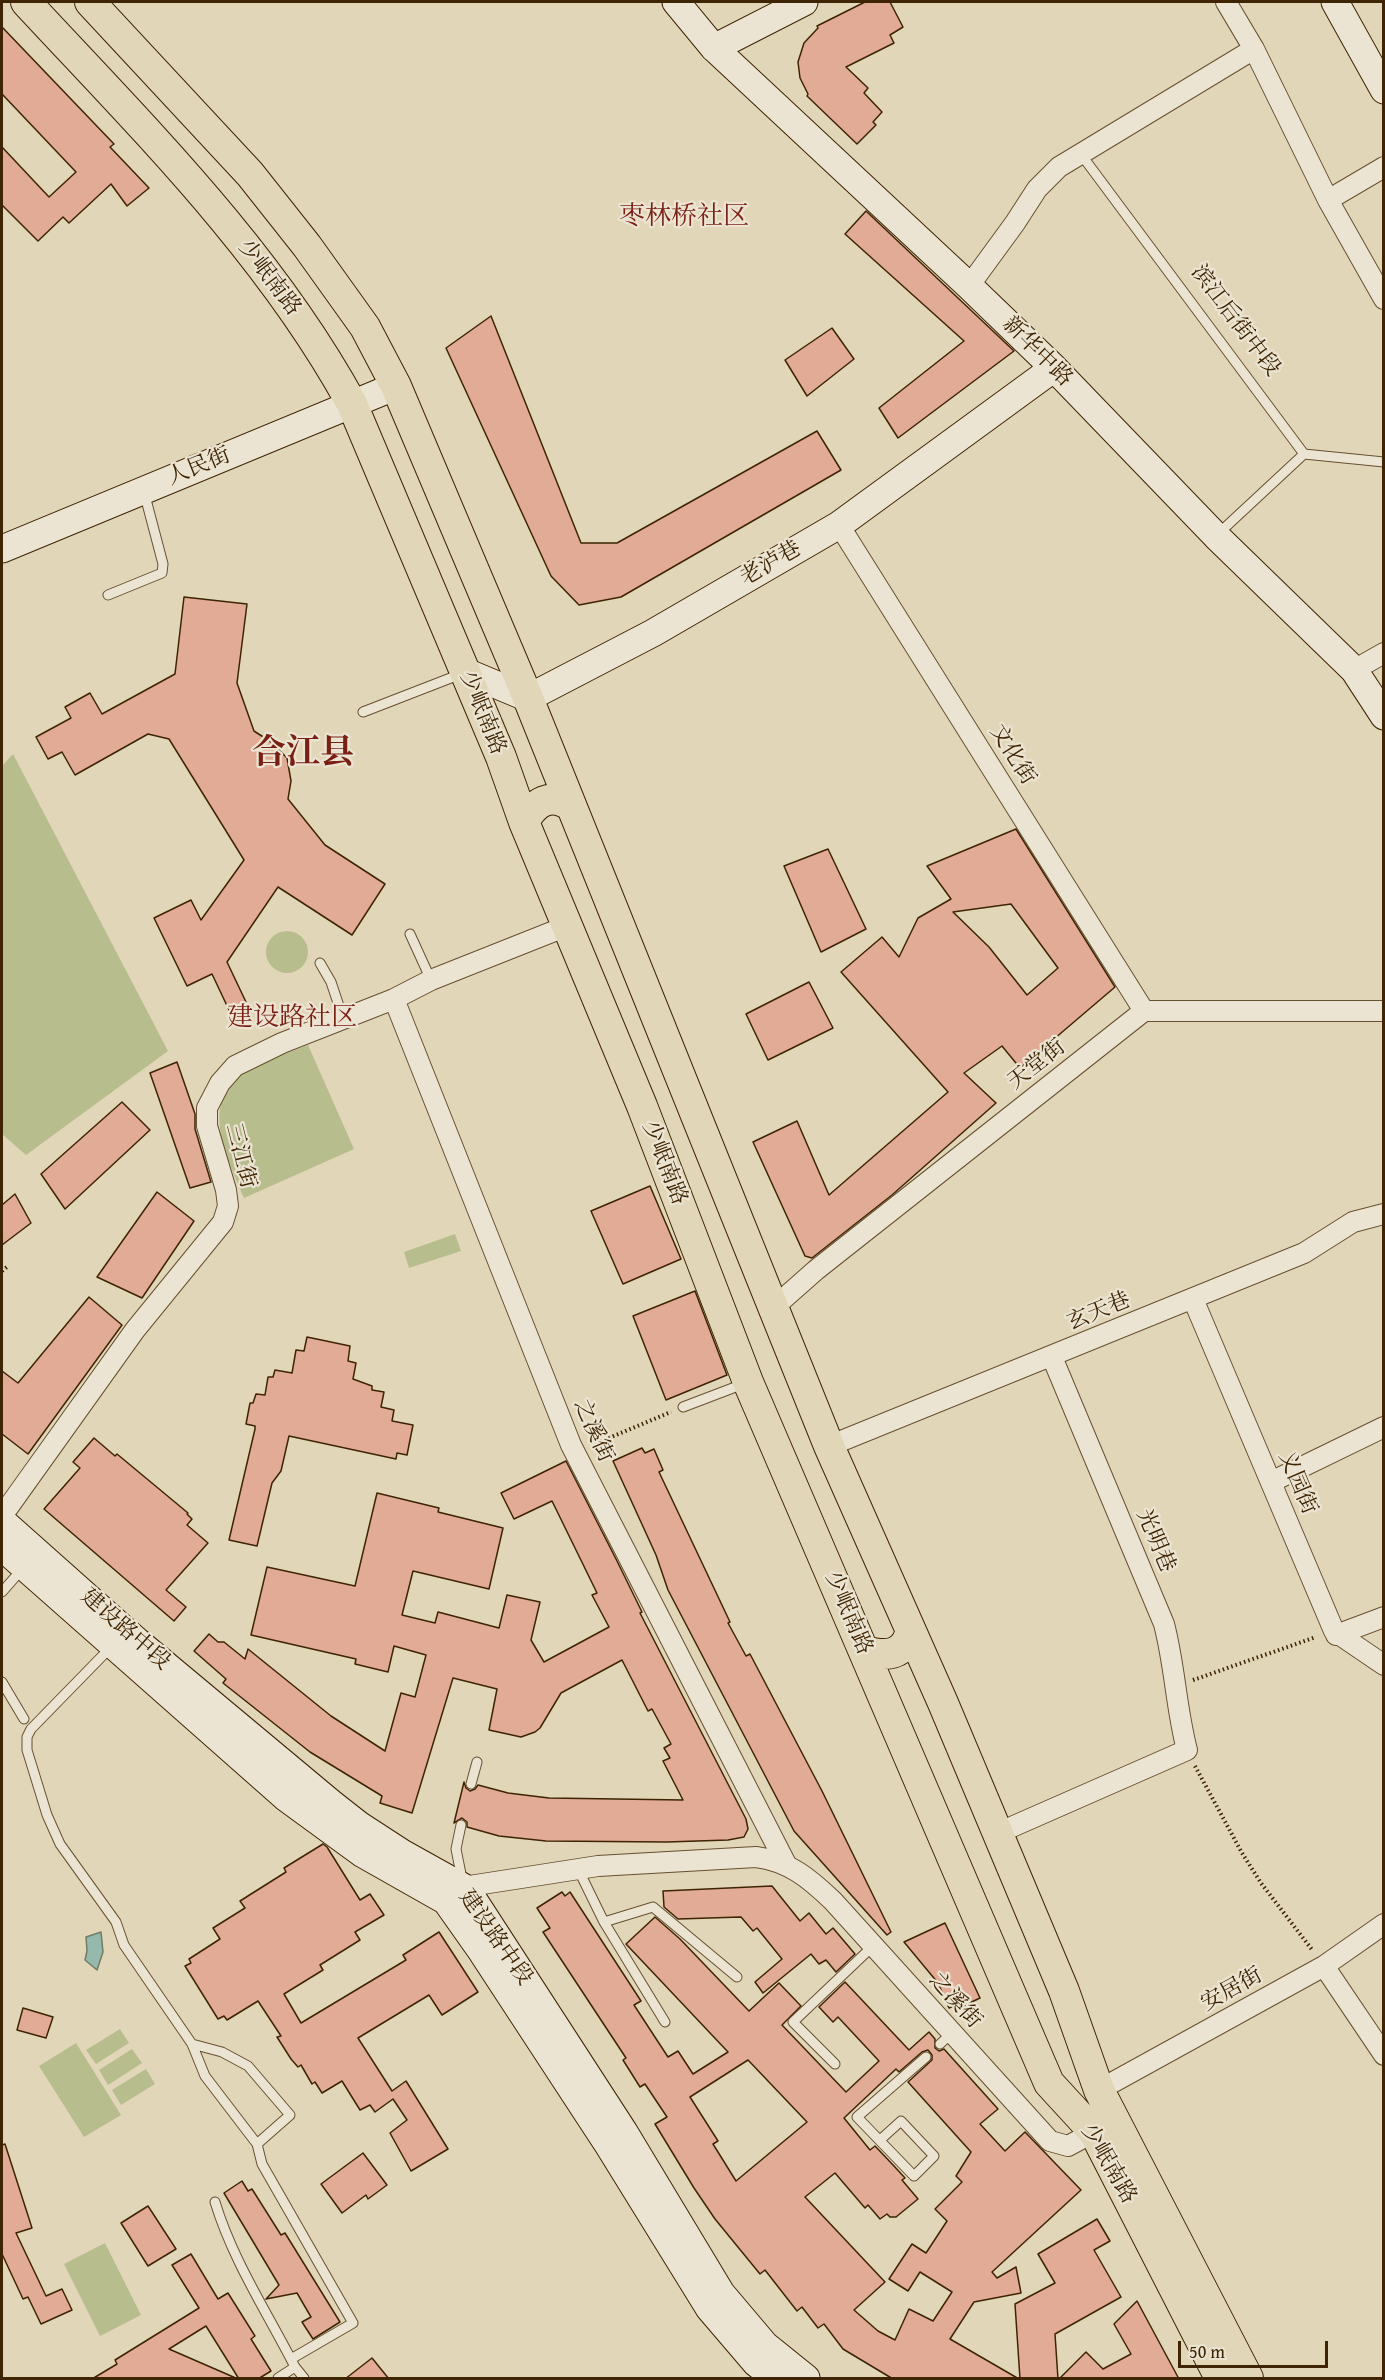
<!DOCTYPE html>
<html>
<head>
<meta charset="utf-8">
<style>
  body { margin:0 }
  #map { position:relative; width:1385px; height:2380px; overflow:hidden; background:#e2d6b9; font-family:"Gentium Book Plus",serif }
  canvas { display:block }
  .frame { position:absolute; inset:0; border:3px solid #3e2403; pointer-events:none }
  .scale { position:absolute; left:1178px; top:2341px; width:150px; height:27px; box-sizing:border-box; border:3px solid #3e2403; border-top:0; padding-left:8px; font-size:18px; line-height:21px; white-space:nowrap; color:#3e2403; -webkit-text-stroke:4px #ece4d2; paint-order:stroke }
</style>
</head>
<body>
<div id="map">
<canvas width="1385" height="2380"></canvas>
<div class="frame"></div>
<div class="scale">50 m</div>
</div>
<script>
const context = document.querySelector('canvas').getContext('2d');
context.lineJoin = 'round';
function fillPath(path, color) { context.fillStyle = color; context.fill(path, 'evenodd'); }
function strokePath(path, color, width, dash) { context.strokeStyle = color; context.lineWidth = width; context.lineCap = dash ? 'butt' : 'round'; context.setLineDash(dash || []); context.stroke(path); }
function label(font, color, halo, rows, align = 'center') {
  context.font = font + ' "Gentium Book Plus","Noto Serif SC",serif'; context.lineWidth = 4.5; context.setLineDash([]); context.textBaseline = 'middle'; context.strokeStyle = halo; context.fillStyle = color; for (const [text, x, y, turn = 0] of rows) {
    context.save(); context.translate(x, y); context.rotate((+turn || 0) * Math.PI / 180); context.textAlign = isNaN(turn) ? turn : align; if (halo) context.strokeText(text, 0, 0); context.fillText(text, 0, 0); context.restore();
  }
}
const green = new Path2D(`
  M13,754L168,1051L26,1155L2,1134V766Z
  M266 952a21 21 0 1 1 42 0a21 21 0 1 1-42 0Z
  M308,1045L354,1149L244,1198C228,1159 197,1102 245,1072C264,1060 288,1053 308,1045Z
  M455,1234L461,1251L409,1268L404,1252Z
  M120,2029L129,2043L96,2064L86,2050Z
  M76,2043L121,2115L84,2137L39,2066Z
  M132,2049L142,2063L108,2085L99,2070Z
  M146,2069L155,2084L121,2105L112,2090Z
  M105,2243L141,2315L100,2336L64,2264Z`);
const water = new Path2D(`
  M101,1932L103,1952L97,1970L85,1960L87,1951L86,1937Z`);
const building = new Path2D(`
  M865,2H890L903,27L890,35L894,43L846,67L868,88L864,93L882,112L873,122L876,125L857,144L807,96L808,94L800,78L798,62L804,43L818,28L817,26Z
  M2,27L114,144L110,147L149,188L127,206L111,184L69,223L63,217L38,241L2,205V147L49,197L76,172L2,94Z
  M866,211L1014,351L898,438L879,408L964,341L845,234Z
  M491,316L581,543H617L817,431L841,470L621,597L579,605L551,576L446,348Z
  M832,328L854,359L807,396L785,360Z
  M184,597L247,604L237,683L254,731L271,742L287,758L291,781L288,799L325,845L385,884L352,935L278,887L227,962L246,1002L229,1010L212,974L187,986L154,918L191,900L201,920L244,860L169,739L148,734L75,775L62,752L48,759L36,737L71,718L65,707L90,693L102,714L175,674Z
  M1016,829L1115,987L1020,1068L1002,1046L964,1073L996,1103L892,1195L812,1258L805,1256L753,1142L797,1121L829,1195L948,1092L841,972L882,937L899,957L918,918L951,899L927,866ZM1011,904L1058,968L1027,995L989,947L953,912Z
  M828,849L866,929L821,952L784,866Z
  M809,982L833,1028L768,1060L746,1014Z
  M177,1062L195,1114V1129L211,1182L190,1188L150,1073Z
  M122,1102L150,1130L65,1209L41,1174Z
  M650,1186L681,1259L623,1284L591,1211Z
  M157,1192L194,1221L142,1298L97,1277Z
  M15,1194L31,1223L2,1245V1205Z
  M695,1291L727,1375L666,1400L633,1316Z
  M89,1297L122,1325L28,1454L2,1434V1371L18,1383Z
  M307,1337L350,1346L348,1361L356,1363L353,1379L372,1386V1390L384,1392L381,1407L394,1410L392,1421L413,1425L407,1455L397,1453L396,1459L289,1436L281,1471L272,1483L257,1546L229,1540L255,1429V1426L246,1424L250,1403H253L256,1394L265,1395L268,1377H273L275,1370L292,1373L296,1350L304,1351Z
  M94,1438L115,1456L117,1454L188,1513L187,1514L192,1519L187,1525L208,1543L166,1590L186,1607L174,1621L44,1509L80,1468L73,1462Z
  M642,1448L645,1453L654,1449L663,1470L659,1472L730,1622L728,1623L746,1656L750,1654L822,1791L891,1932L887,1935L794,1831L668,1590L656,1555L613,1461Z
  M566,1461L617,1561L642,1612L640,1613L746,1819L748,1829L744,1837L728,1840L667,1842L546,1841L499,1836L467,1827V1822L462,1818L454,1823L464,1782L466,1788L470,1791L475,1789L478,1785L508,1793L549,1798L683,1800L663,1761L670,1758L664,1748L671,1744L652,1709L648,1711L622,1660L561,1693L540,1728L535,1732L521,1737L489,1730L497,1689L453,1678L412,1813L380,1803L382,1796L310,1752L223,1683L226,1679L194,1651L209,1634L218,1642H224L245,1659L248,1649L331,1716L385,1751L401,1693L415,1697L426,1655L394,1646L388,1672L355,1664L356,1659L251,1635L267,1567L355,1586L377,1493L439,1508L438,1512L503,1528L489,1589L413,1571L402,1615L435,1623L438,1612L499,1628L507,1595L540,1602L531,1640L544,1662L609,1627L592,1595L597,1593L552,1501L514,1519L501,1493Z
  M323,1844L327,1847L360,1900L370,1894L384,1915L355,1932L360,1940L320,1965L323,1970L284,1994L301,2023L406,1960L403,1955L439,1932L478,1992L442,2015L429,1995L358,2038L392,2091L406,2081L448,2149L411,2171L390,2133L407,2120L393,2099L375,2112L370,2105L360,2110L342,2081L322,2093L315,2082L312,2084L301,2065L298,2067L291,2059L277,2037L281,2036L258,2001L227,2020L224,2016L218,2019L185,1966L191,1963L189,1959L220,1939L213,1928L245,1908L240,1901L286,1872L284,1868Z
  M772,1886L800,1921L809,1913L826,1934L833,1928L855,1954L836,1972L826,1960L819,1964L811,1954L763,1993L755,1982L782,1959L757,1928L753,1931L741,1917L678,1919L664,1907L663,1891Z
  M562,1892L565,1896L570,1892L641,2001L634,2005L668,2057L678,2051L693,2074L728,2052L626,1944L655,1917L680,1939L749,2011L779,1983L801,2006L782,2025L846,2092L879,2061L838,2017L833,2022L819,2007L845,1982L909,2050L929,2032L935,2039V2048L939,2051L944,2049L998,2109L980,2124L1005,2151L1025,2132L1081,2190L992,2272L997,2278L1016,2267L1021,2293L974,2302L950,2339L1019,2379H893L843,2349L824,2324L818,2328L802,2307L797,2311L765,2270L760,2274L715,2219L694,2188L655,2124L667,2117L645,2084L640,2087L623,2060L626,2058L543,1932L550,1928L537,1908ZM928,2050L932,2055V2060L908,2082L971,2152L956,2176L962,2182L935,2209L947,2221L926,2253L912,2244L889,2279L908,2291L920,2272L952,2292L933,2321L909,2309L895,2340L878,2331L854,2310L885,2282L805,2197L835,2173L865,2208L868,2205L880,2219L887,2214L890,2217H896L918,2199L902,2180L905,2178L894,2166L875,2146L870,2150L844,2118L896,2069L899,2072L922,2052ZM748,2060L807,2122L736,2181L713,2144L718,2141L690,2097Z
  M945,1923L980,1998L959,2008L958,2004L949,2008L938,1983L904,1942Z
  M23,2008L53,2017L46,2038L17,2030Z
  M5,2144L32,2228L16,2233L46,2296L62,2289L72,2310L41,2324L28,2297L23,2299L2,2254V2145Z
  M363,2153L387,2185L368,2199L366,2195L342,2213L321,2184Z
  M242,2181L248,2191L252,2189L281,2235L285,2233L340,2322L313,2339L302,2322L311,2317L297,2293L266,2299L279,2285L224,2193Z
  M148,2206L176,2249L148,2266L121,2223Z
  M1097,2219L1110,2241L1094,2250L1121,2297L1055,2334L1058,2379H1020L1015,2304L1055,2283L1038,2254Z
  M191,2254L218,2299L228,2293L255,2336L251,2339L271,2371L258,2379H239L206,2326L169,2349L238,2379H92L117,2364L115,2360L199,2308L172,2265Z
  M1137,2301L1179,2379H1059L1086,2352L1103,2369L1131,2354L1114,2324Z
  M372,2358L389,2379H345Z`);
const path = new Path2D(`
  M2,1271L8,1266
  M592,1445L671,1412
  M1193,1680L1316,1637
  M1195,1766L1242,1853L1261,1883L1313,1951`);
const lane = new Path2D(`
  M1080,153L1304,454L1384,462
  M1218,534L1304,454
  M108,595L162,573L163,564L144,492
  M363,712L461,674
  M410,934L431,980
  M320,963L331,982L343,1018
  M683,1407L746,1383
  M2,1592L23,1568
  M112,1646L31,1729L27,1737V1750L47,1815L60,1844L116,1922L124,1945L192,2044L205,2076L257,2144L262,2164L353,2323L291,2359
  M2,1682L24,1719
  M471,1784L477,1762
  M461,1825L456,1849L462,1879
  M578,1869L604,1922L653,1907L737,1977
  M604,1922L665,2022
  M192,2044L222,2052L248,2066L290,2115L257,2144
  M940,2044L952,2033
  M835,2064L793,2022L873,1946
  M880,2140L901,2121L934,2156L914,2176L857,2117L926,2057
  M215,2202C233,2261 267,2312 295,2367L304,2378
  M278,2378L295,2367`);
const street = new Path2D(`
  M1226,2L1254,49L1328,200L1384,299
  M1328,200L1384,167
  M969,286L1015,223L1037,189L1059,167L1254,49
  M839,525L1144,1011
  M1354,670L1384,653
  M394,999L571,1445L786,1864
  M1193,1299L1334,1631L1384,1665
  M773,1308L816,1270L1144,1011H1384
  M829,1446L1304,1253L1353,1222L1384,1214
  M1271,1482L1384,1427
  M2,1516L135,1330L223,1222L228,1206L226,1190L207,1126V1108L220,1083L235,1066L282,1043L394,999L431,980L567,926
  M1336,1635L1384,1617
  M998,1833L1187,1750C1176,1708 1175,1666 1164,1624L1052,1357
  M456,1894L463,1887L598,1866L756,1857C789,1861 810,1879 833,1901L1050,2141L1068,2146L1094,2132
  M1324,1966L1384,2055
  M1099,2090L1324,1966L1384,1924`);
const secondary = new Path2D(`
  M676,2L714,48L969,286L1054,368L1216,536L1354,670L1384,716
  M1335,2L1384,90
  M714,48L804,2
  M2,549L396,386
  M466,672L528,698L653,633L839,525L1054,368
  M2,1521L138,1642L331,1803L359,1825L402,1853L463,1887L471,1896L624,2132L721,2293L765,2345L806,2378
  M2,1547L285,1797L363,1854L446,1901L482,1952L607,2143L709,2308L756,2363L775,2378`);
const primary = new Path2D(`
  M26,2C143,128 269,252 352,404L501,757L524,822L642,1106L748,1382L1049,2083L1094,2132L1220,2378
  M90,2L250,174L307,246L365,327L396,386L528,698L829,1446L943,1703L1064,1991L1099,2090L1248,2378
  M524,822C535,802 550,792 571,806
  M864,1651C887,1657 904,1656 911,1631`);
const streetNames = [
  ["少岷南路",269,278,53],
  ["滨江后街中段",1235,321,53],
  ["新华中路",1037,352,45],
  ["人民街",199,467,-22],
  ["老泸巷",771,564,-30],
  ["少岷南路",482,713,68],
  ["文化街",1012,755,58],
  ["天堂街",1037,1065,-38],
  ["三江街",240,1156,76],
  ["少岷南路",664,1163,69],
  ["玄天巷",1099,1312,-22],
  ["之溪街",593,1431,66],
  ["义园街",1297,1483,67],
  ["光明巷",1155,1541,67],
  ["少岷南路",848,1613,67],
  ["建设路中段",125,1630,41],
  ["建设路中段",495,1938,55],
  ["安居街",1232,1990,-29],
  ["之溪街",955,2001,48],
  ["少岷南路",1108,2164,60]
];
const quarterNames = [
  ["枣林桥社区",684,217],
  ["建设路社区",292,1018]
];
const townNames = [
  ["合江县",303,754]
];
fillPath(green, '#b7bd8d');
fillPath(water, '#95b9ac');
strokePath(water, '#727d68', 1.5);
fillPath(building, '#e1ab95');
strokePath(building, '#3e2403', 1.5);
strokePath(lane, '#675030', 11);
strokePath(street, '#675030', 22);
strokePath(secondary, '#3e2403', 29);
strokePath(primary, '#3e2403', 32);
strokePath(path, '#3e2403', 4, [1.5, 3]);
strokePath(lane, '#ece4d2', 9);
strokePath(street, '#ece4d2', 20);
strokePath(secondary, '#ece4d2', 27);
strokePath(primary, '#e2d6b9', 30);
label('22px', '#3e2403', '#ece4d2', streetNames);
label('26px', '#7a1f14', '#ece4d2', quarterNames);
label('bold 34px', '#7a1f14', '#ece4d2', townNames);
</script>
</body>
</html>
